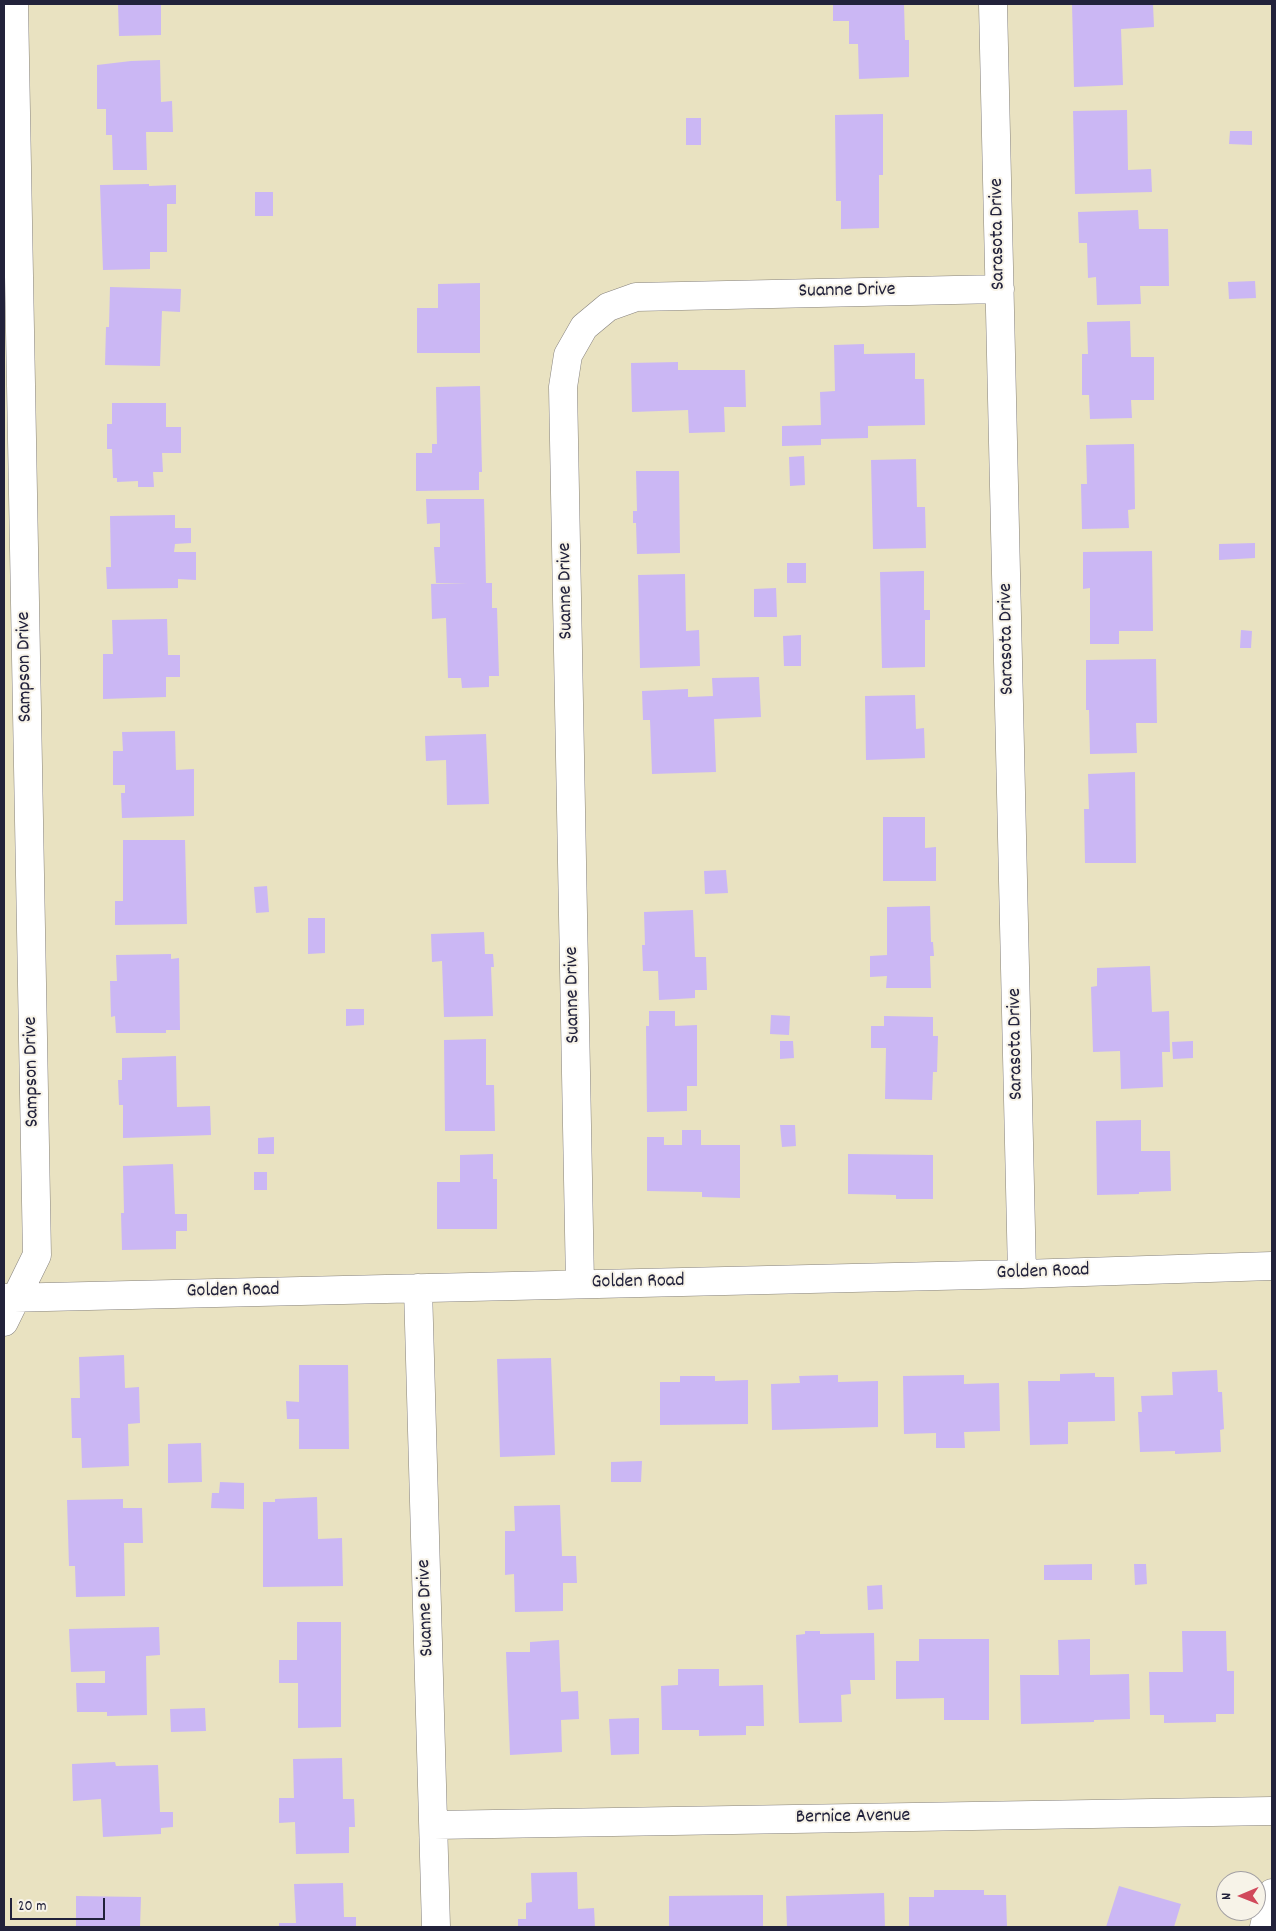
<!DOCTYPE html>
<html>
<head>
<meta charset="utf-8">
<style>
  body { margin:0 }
  #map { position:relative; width:1276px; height:1931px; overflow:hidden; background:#e9e2c1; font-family:Dekko,sans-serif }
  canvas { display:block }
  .frame { position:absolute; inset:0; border:5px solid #22223b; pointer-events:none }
  .north { position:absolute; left:1216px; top:1871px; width:50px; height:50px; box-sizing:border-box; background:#f7f3e8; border:1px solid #a29fa3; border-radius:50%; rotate:269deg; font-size:14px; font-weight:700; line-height:20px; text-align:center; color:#22223b }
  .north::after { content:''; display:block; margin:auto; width:18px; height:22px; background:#d1495b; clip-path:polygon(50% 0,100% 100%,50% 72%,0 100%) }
  .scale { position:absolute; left:10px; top:1898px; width:95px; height:22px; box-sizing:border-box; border:2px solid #22223b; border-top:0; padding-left:6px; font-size:15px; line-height:18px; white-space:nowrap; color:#22223b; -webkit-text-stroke:4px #f7f3e8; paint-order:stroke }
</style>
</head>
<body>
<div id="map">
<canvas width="1276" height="1931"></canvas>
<div class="frame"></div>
<div class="north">N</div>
<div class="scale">20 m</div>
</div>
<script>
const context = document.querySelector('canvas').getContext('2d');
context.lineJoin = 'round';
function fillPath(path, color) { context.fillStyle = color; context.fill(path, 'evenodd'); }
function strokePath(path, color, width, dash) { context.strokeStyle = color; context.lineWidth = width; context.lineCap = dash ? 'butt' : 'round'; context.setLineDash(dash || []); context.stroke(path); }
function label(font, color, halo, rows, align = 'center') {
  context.font = font + ' Dekko,sans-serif'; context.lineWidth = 4; context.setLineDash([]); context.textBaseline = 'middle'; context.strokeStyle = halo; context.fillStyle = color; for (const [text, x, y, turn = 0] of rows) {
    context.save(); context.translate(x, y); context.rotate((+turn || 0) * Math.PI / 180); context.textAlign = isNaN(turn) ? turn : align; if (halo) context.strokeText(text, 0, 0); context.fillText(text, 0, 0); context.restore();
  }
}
const building = new Path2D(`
  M118,4H161V35L119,36Z
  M833,4H904L905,40H909V77L859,79L858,44H849V21H833Z
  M1072,4H1153L1154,27L1121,29L1123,85L1074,87Z
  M160,60L161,102L172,101L173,132H146L147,170H113L112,135H106V109H97V65L131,61Z
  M1127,110L1128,170L1151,169L1152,192L1075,194L1073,111Z
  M883,114V175H879V228L841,229V201H836L835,115Z
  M686,118H701V145H686Z
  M1230,131H1252V145L1229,144Z
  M149,184V186L176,185V204H167V252H150V269L103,270L100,185Z
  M255,192H273V216H255Z
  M1138,210L1139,229H1168L1169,286H1140L1141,304L1097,305L1096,277L1088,278L1087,243H1079L1078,212Z
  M1255,281L1256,298L1229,299L1228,282Z
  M480,283V353H417V308H438V284Z
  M110,287L181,289L180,312L162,311L160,366L105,365L106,327H109Z
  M1130,321L1131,357H1154V400H1131L1132,418L1090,419L1089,395H1082V354H1088L1087,322Z
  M864,344V354L915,353V379H924L925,425L868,426V438L821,439V445L782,446V426L821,425L820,392L835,391L834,345Z
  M678,362V370H745L746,407H724L725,432L689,433L688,410L632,412L631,363Z
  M480,386L482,472H479V490L416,491V453H432V444H437L436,387Z
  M112,403H166V427H181V453H162L163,472H153L154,487H138V481L117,482V478H113L112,449H107V424H112Z
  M1134,444L1135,509L1128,510L1129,528L1082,529L1081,484H1087L1086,445Z
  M804,456L805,485L790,486L789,457Z
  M916,459L917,507H925L926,548L873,549L871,460Z
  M636,471H679L680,553L637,554L636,523H633V511H637Z
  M426,499H484L486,583H492V608H497L499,676H489V687L462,688L461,678H448L446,618L432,619L431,584L468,583H436L434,547H440V523L427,524Z
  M175,515V528H191V543L175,544L174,552H196V580L178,579V588L107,589L106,567H111L110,516Z
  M1255,543V558L1219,560V544Z
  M1152,551L1153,631H1119V644H1090V588L1083,589V552Z
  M787,563H806V583H787Z
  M922,571H924V610H930V620H925V667L882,668L880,572Z
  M685,574L686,631L699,630L700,666L640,668L638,575Z
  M776,588L777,617H754V589Z
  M167,619L168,655H180V677H166V697L103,699V654H113L112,620Z
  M1241,630L1252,631L1251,648H1240Z
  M801,635V666H784L783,636Z
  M1156,659L1157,723H1136L1137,753L1090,754L1089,710H1086V660Z
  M759,677L761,717L714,719L716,772L652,774L650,720H643L642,691L688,689V697L713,696L712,678Z
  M915,695L916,729L924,728L925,758L866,760L865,696Z
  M175,731L176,770L194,769V816L122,818L121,793H125V785H113V751H123L122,732Z
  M486,734L489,804L447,805L446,760L426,761L425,736Z
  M1135,772L1136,863H1085L1084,809H1089L1088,774Z
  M883,817H925V848L936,847V881H883Z
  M123,840H185L187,924L115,925V901H123Z
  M726,870L728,893L705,894L704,871Z
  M267,886L269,912L256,913L254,887Z
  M930,906L931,942H933L934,956H930L931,988H886L887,976L870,977V956L887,955V907Z
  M693,910L695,957H706L707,990H695V998L659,1000L658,971H643L642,945H645L644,912Z
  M308,918H325V953L308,954Z
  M484,932L485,954H493L494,967H491L493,1016L444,1017L442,961L432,962L431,934Z
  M171,954V959L179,958L180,1030H166V1033H116L115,1016L111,1017L110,981H117L116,955Z
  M1150,966L1152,1012L1169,1011L1170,1052H1162L1163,1087L1121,1089L1120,1051L1093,1052L1091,987L1097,986V968Z
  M346,1009H364V1025L346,1026Z
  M649,1011H675V1026L697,1025V1086H687V1111L647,1112L646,1026H649Z
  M771,1015L790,1016L789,1035L770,1034Z
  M884,1016L933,1017V1036H938L937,1072H933L932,1100L885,1099L886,1048H871V1026H884Z
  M486,1039V1085H494L495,1131H445L444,1040Z
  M780,1041H793L794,1058L780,1059Z
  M1193,1041V1058L1173,1059L1172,1042Z
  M176,1056L177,1107L210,1106L211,1135L123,1138V1105H119L118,1080H122V1058Z
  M1141,1120V1151H1170L1171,1191L1139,1192V1194L1097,1195L1096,1121Z
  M780,1125H795L796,1146L782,1147Z
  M682,1130H701V1145H740V1198L702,1197V1192L647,1191V1137H664V1145H682Z
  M274,1137V1154H258V1138Z
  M493,1154V1179H497V1229H437V1182H460V1155Z
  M848,1154L933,1155V1199H896V1195L848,1194Z
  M173,1164L175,1214H187V1231H176V1249L122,1250L121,1213H124L123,1166Z
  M254,1172H267V1190H254Z
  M124,1355L125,1388L139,1387L140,1423L128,1424L129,1466L82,1468L81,1438H72L71,1398H80L79,1357Z
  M551,1358L555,1455L500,1457L497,1359Z
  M299,1365H348L349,1449H299V1419H287L286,1401L299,1402Z
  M1217,1370L1218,1392H1222L1224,1429L1220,1430L1221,1452L1175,1454V1451L1140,1452L1138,1412H1142L1141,1396L1173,1395L1172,1372Z
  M1095,1373V1377H1114L1115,1421L1068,1422V1444L1030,1445L1028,1381H1060V1374Z
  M838,1375V1382L878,1381V1427L772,1430L771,1384L800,1383L799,1376Z
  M964,1375V1384L999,1383L1000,1431L964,1432L965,1448H936V1433L904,1434L903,1376Z
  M680,1376H715V1381L748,1380V1424L660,1425V1382H680Z
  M201,1443L202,1482L168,1483V1444Z
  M642,1461L641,1482H611V1462Z
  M220,1482L244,1483V1509L211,1508L212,1493H219Z
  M317,1497L318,1539L342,1538L343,1586L263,1587V1502H275V1499Z
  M123,1499V1508H142L143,1543H124L125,1596L76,1597L75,1566H69L67,1500Z
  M560,1505L562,1556H576L577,1583H563V1611L515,1612L514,1574L505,1575V1531H515L514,1506Z
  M1092,1564V1580H1044V1565Z
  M1134,1564H1146L1147,1584L1135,1585Z
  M882,1585L883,1609L868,1610L867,1586Z
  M297,1622H341V1727L298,1728V1683H279V1660H297Z
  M159,1627L160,1655L146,1656L147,1715L107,1716V1712H77L76,1683H105V1671L71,1672L69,1629Z
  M805,1631H820V1634L874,1633L875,1680H850L851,1694L841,1695L842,1722L799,1723L796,1635L805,1634Z
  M1182,1631H1226L1227,1671H1234V1714H1216V1722L1164,1723V1715H1150L1149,1672H1183Z
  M919,1639H989V1720H944V1698L896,1699V1661H919Z
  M1090,1639V1675L1129,1674L1130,1719L1094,1720V1722L1021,1724L1020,1675H1059L1058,1640Z
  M559,1640L561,1692L578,1691L579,1719L561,1720L562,1752L510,1755L506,1652H530V1642Z
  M678,1669H719V1686L763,1685L764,1726H746V1735L699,1736V1730H662L661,1686L678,1685Z
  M205,1708L206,1731L171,1732L170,1709Z
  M639,1718V1754L611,1755L609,1719Z
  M342,1758L343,1799H354L355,1827H349V1853L296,1854L295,1822L279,1823V1798H294L293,1759Z
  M115,1762L116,1766L158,1765L160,1812H173V1827L161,1828V1834L103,1837L101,1799L73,1801L72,1764Z
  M577,1872L578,1909L594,1908L595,1927H518V1919H526V1903L532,1902L531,1873Z
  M343,1883L344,1917H356V1927H279V1923H296L294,1884Z
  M1119,1886L1181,1904L1174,1927H1106Z
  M934,1890H984V1895H1006L1007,1927H909V1897H934Z
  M884,1893L885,1927H787L786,1896Z
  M763,1895V1927H669V1896Z
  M76,1896L141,1897L140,1927H76Z`);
const minor = new Path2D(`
  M993,4L1022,1274
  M580,1284L563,387L568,355L584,327L608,307L636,297L1000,289
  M418,1288L436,1927
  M4,1298L1022,1274L1272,1266
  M4,1322L37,1255L14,4
  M434,1825L1272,1811
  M1264,1927L1272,1893`);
const streetNames = [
  ["Sarasota Drive",999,234,-91],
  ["Suanne Drive",847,292,-1],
  ["Suanne Drive",567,591,-91],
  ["Sarasota Drive",1008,639,-91],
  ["Sampson Drive",26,667,-91],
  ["Suanne Drive",574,995,-91],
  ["Sarasota Drive",1017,1044,-91],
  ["Sampson Drive",33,1072,-91],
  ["Golden Road",1043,1273,-2],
  ["Golden Road",638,1283,-1],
  ["Golden Road",233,1292,-1],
  ["Suanne Drive",427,1608,-92],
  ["Bernice Avenue",853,1818,-1]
];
fillPath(building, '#cbb7f4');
strokePath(minor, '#86827e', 29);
strokePath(minor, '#fff', 28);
label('20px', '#22223b', '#f7f3e8', streetNames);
</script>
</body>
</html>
